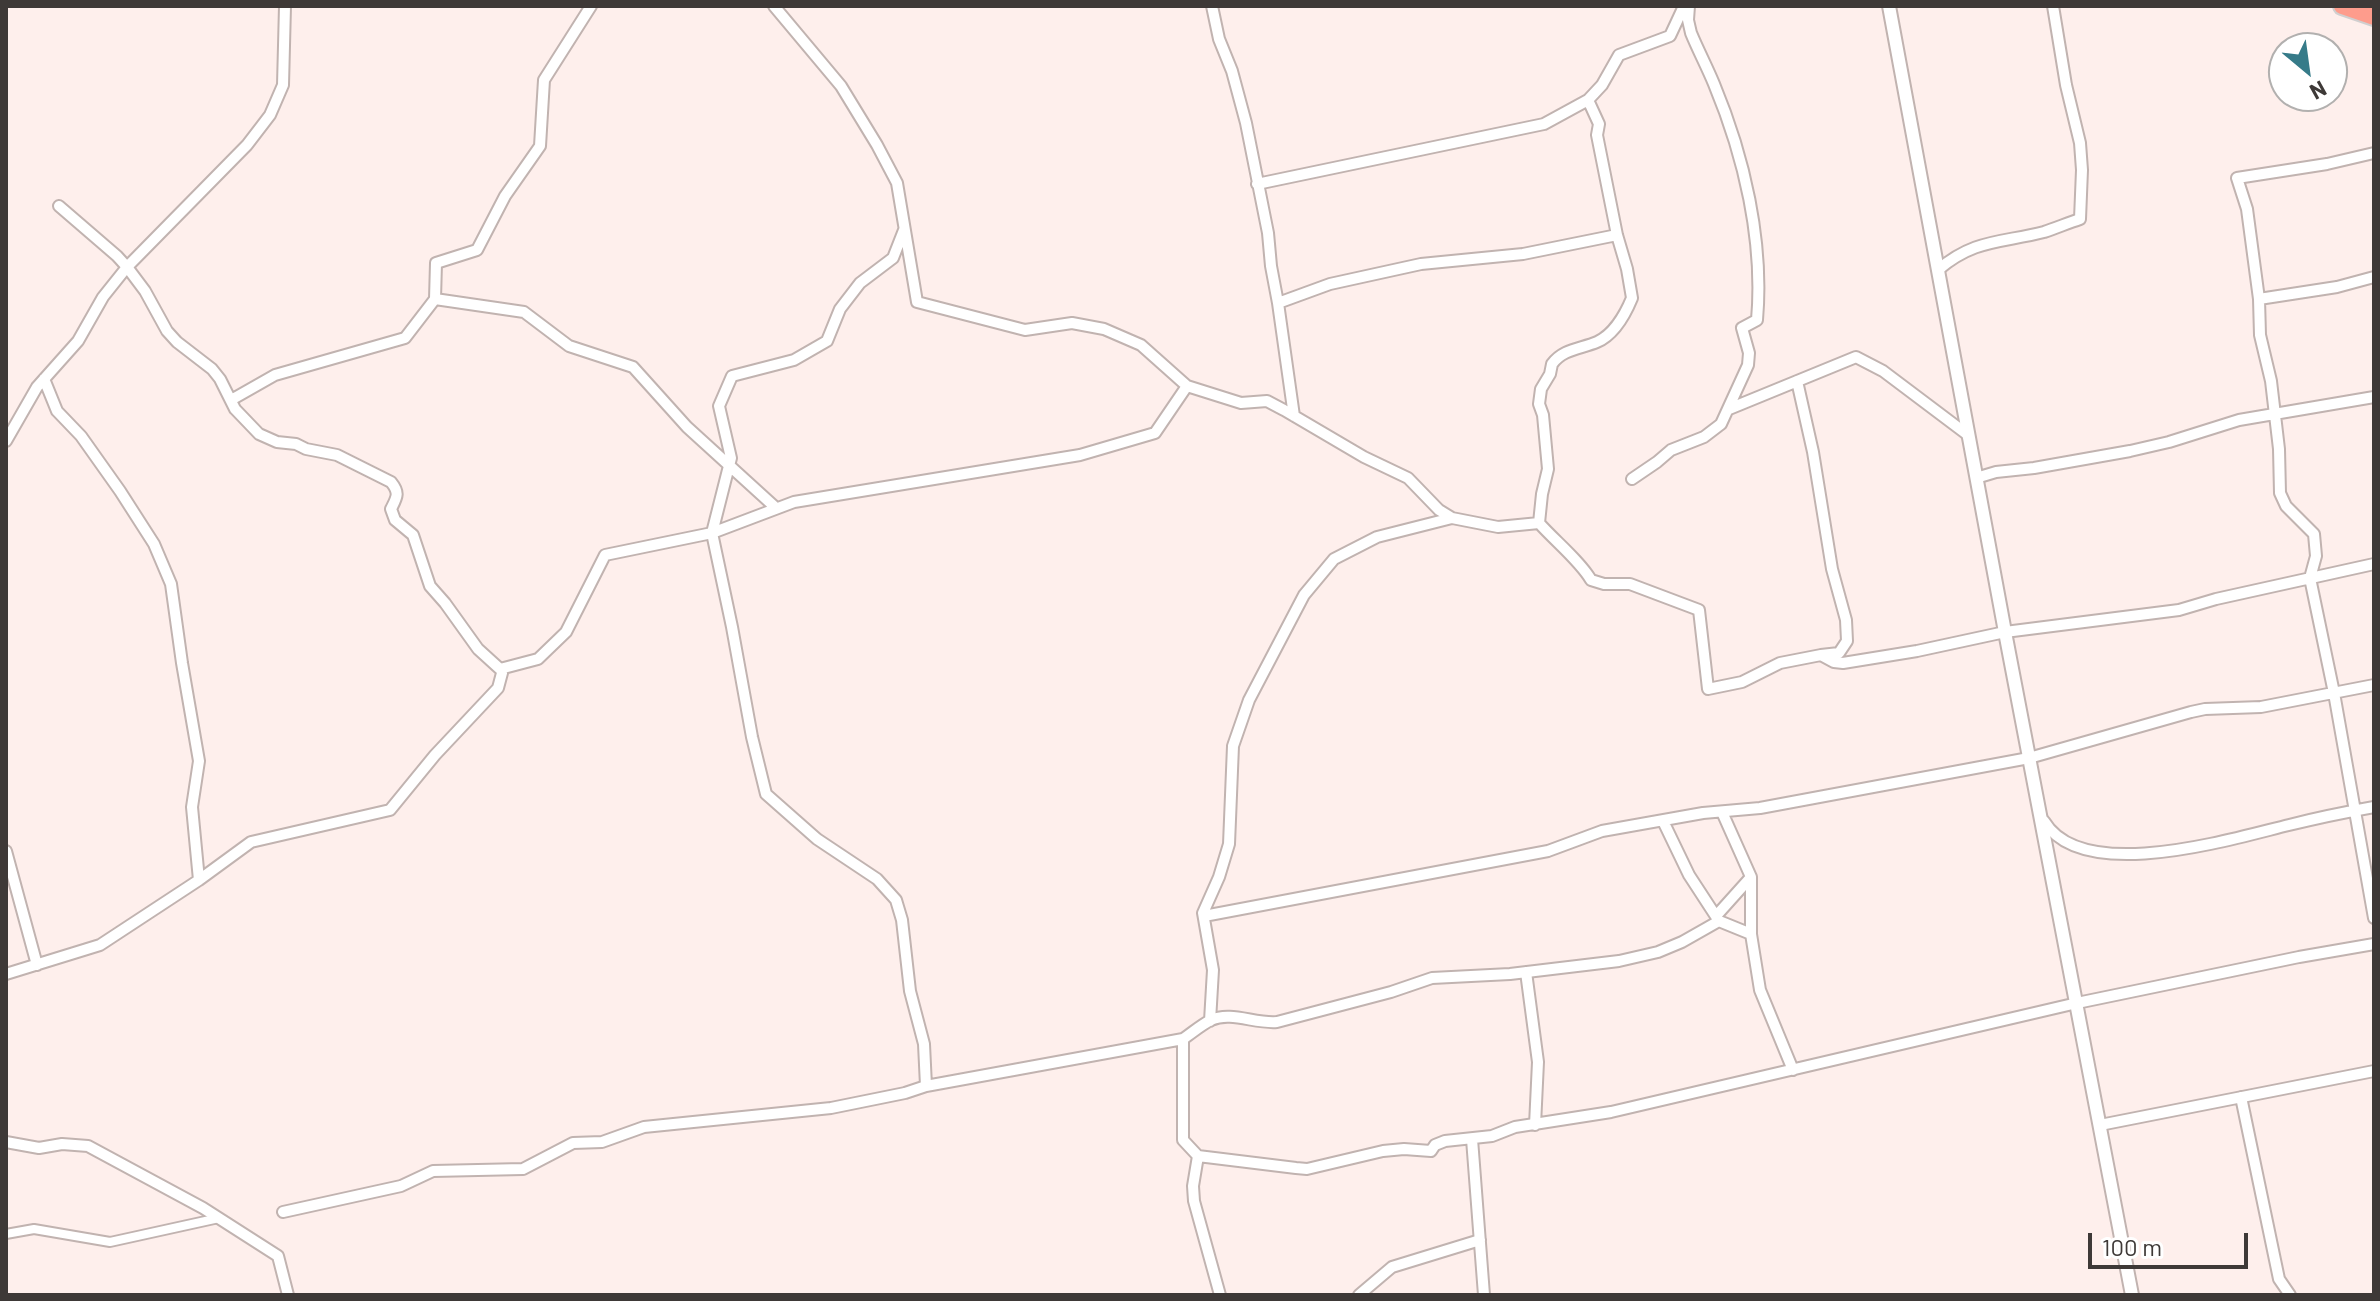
<!DOCTYPE html>
<html>
<head>
<meta charset="utf-8">
<style>
  body { margin:0 }
  #map { position:relative; width:2380px; height:1301px; overflow:hidden; background:#feefec; font-family:Barlow,sans-serif }
  canvas { display:block }
  .frame { position:absolute; inset:0; border:8px solid #3e3937; pointer-events:none }
  .north { position:absolute; left:2268px; top:32px; width:80px; height:80px; box-sizing:border-box; background:#fff; border:2px solid #b2b0af; border-radius:50%; rotate:151deg; font-size:22px; font-weight:700; line-height:32px; text-align:center; color:#3e3937 }
  .north::after { content:''; display:block; margin:auto; width:28px; height:36px; background:#367b89; clip-path:polygon(50% 0,100% 100%,50% 72%,0 100%) }
  .scale { position:absolute; left:2088px; top:1233px; width:160px; height:36px; box-sizing:border-box; border:4px solid #3e3937; border-top:0; padding-left:10px; font-size:24px; line-height:28px; white-space:nowrap; color:#3e3937; -webkit-text-stroke:6px #fff; paint-order:stroke }
</style>
</head>
<body>
<div id="map">
<canvas width="2380" height="1301"></canvas>
<div class="frame"></div>
<div class="north">N</div>
<div class="scale">100 m</div>
</div>
<script>
const context = document.querySelector('canvas').getContext('2d');
context.lineJoin = 'round';
function strokePath(path, color, width, dash) { context.strokeStyle = color; context.lineWidth = width; context.lineCap = dash ? 'butt' : 'round'; context.setLineDash(dash || []); context.stroke(path); }
const pedestrian = new Path2D(`
  M6,1234L34,1229L110,1242L219,1218`);
const minor = new Path2D(`
  M774,6L841,86L877,145L897,183L917,302L1025,330L1072,323L1104,329L1141,345L1187,386L1241,403L1267,401L1284,410L1364,457L1408,478L1439,510L1452,518L1498,527L1539,523C1555,541 1580,561 1591,580L1604,584H1630L1699,610L1708,689L1742,682L1780,663L1821,655L1834,662L1843,663L1917,651L2005,632L2179,610L2216,599L2374,564
  M1212,6L1219,39L1232,71L1246,123L1268,233L1271,266L1278,303
  M2374,153L2327,164L2237,178L2247,209L2259,299L2260,335L2271,381L2279,449L2280,493L2286,506L2314,534L2316,556L2310,578L2334,693L2374,918
  M1257,184L1544,124L1588,100
  M59,206L117,256L127,267L145,291L167,331L177,342L212,369L220,379L235,409L259,434L277,442L296,444L306,449L337,455L391,482C400,493 397,497 391,509L395,520L413,535L430,586L445,603L478,649L500,669L538,659L566,632L605,555L712,533L732,627L752,737L766,794L817,839L877,879L896,900L902,920L910,991L924,1044L926,1086
  M1938,270C1974,239 2001,243 2044,232C2056,228 2068,223 2080,219L2082,170L2080,143L2066,85L2053,6
  M435,299L524,312L569,346L633,367L687,427L776,508
  M2259,299L2337,287L2374,277
  M44,379L57,411L81,436L120,491L154,544L171,584L182,663L199,761L192,807L199,880
  M1797,381L1813,452L1832,569L1846,620L1847,641L1839,653L1821,655
  M231,400L275,375L405,338L435,299L436,263L477,250L505,196L540,146L544,80L591,6
  M1729,409L1856,357L1883,371L1968,435
  M1294,416L1278,303L1330,284L1421,264L1523,254L1617,235
  M6,441L37,387L78,341L103,297L127,267L247,145L270,115L283,85L285,6
  M1976,478L1996,472L2034,468L2130,451L2169,442L2239,420L2374,397
  M1632,479L1657,462L1671,450L1704,437L1721,424L1748,365L1749,353L1742,328L1757,320C1764,241 1744,156 1714,84C1707,67 1698,50 1691,33L1688,20L1689,6
  M1539,523L1542,494L1548,469L1543,415L1539,404L1541,389L1550,374L1552,364C1563,349 1580,349 1597,342C1613,335 1625,315 1632,298L1627,269L1617,235L1597,135L1599,124L1588,100L1602,85L1619,55L1670,36L1684,6
  M712,533L794,502L1080,455L1155,433L1187,386
  M712,533L731,458L719,406L732,376L794,360L827,341L840,309L860,283L893,258L904,230
  M1722,812L1751,877V934
  M1663,821L1689,875L1719,921
  M2044,821C2082,885 2231,839 2289,825C2317,818 2346,812 2374,807
  M6,851L37,965
  M1204,916L1548,851L1602,831L1703,813L1760,808L2029,758L2191,712L2205,709L2261,707L2374,685
  M1716,916L1751,877
  M1526,972L1538,1062L1535,1125
  M6,974L100,945L199,880L251,842L390,810L435,755L498,688L502,673
  M1210,1021L1213,970L1203,913L1219,877L1229,844L1233,746L1249,700L1304,595L1334,559L1377,537L1452,518
  M1183,1039V1140L1198,1156L1296,1168L1307,1169L1383,1151L1404,1149L1431,1151L1435,1145L1445,1141L1492,1136L1515,1127L1611,1112L2077,1003L2299,957L2374,944
  M2241,1097L2279,1279L2290,1295
  M2100,1125L2374,1071
  M1472,1139L1484,1295
  M6,1142L39,1148L62,1144L88,1146L203,1208L278,1256L288,1295
  M1198,1156L1193,1186L1194,1201L1220,1295
  M283,1212L401,1186L433,1171L523,1169L573,1143L602,1142L644,1127L831,1108L905,1093L926,1086L1183,1039C1192,1033 1201,1025 1211,1020C1231,1011 1255,1024 1277,1022L1391,992L1432,978L1510,974L1619,961L1658,952L1682,942L1719,921L1751,934L1760,990L1793,1070
  M1359,1295L1392,1267L1480,1240`);
const tertiary = new Path2D(`
  M1889,6L2005,632L2132,1295`);
const trunk = new Path2D(`
  M2342,6L2374,17`);
strokePath(pedestrian, '#c1b3b0', 12);
strokePath(minor, '#c1b3b0', 14);
strokePath(tertiary, '#c1b3b0', 16);
strokePath(trunk, '#d1cfcf', 20);
strokePath(pedestrian, '#fff', 8);
strokePath(minor, '#fff', 10);
strokePath(tertiary, '#fff', 12);
strokePath(trunk, '#fe9c8c', 16);
</script>
</body>
</html>
